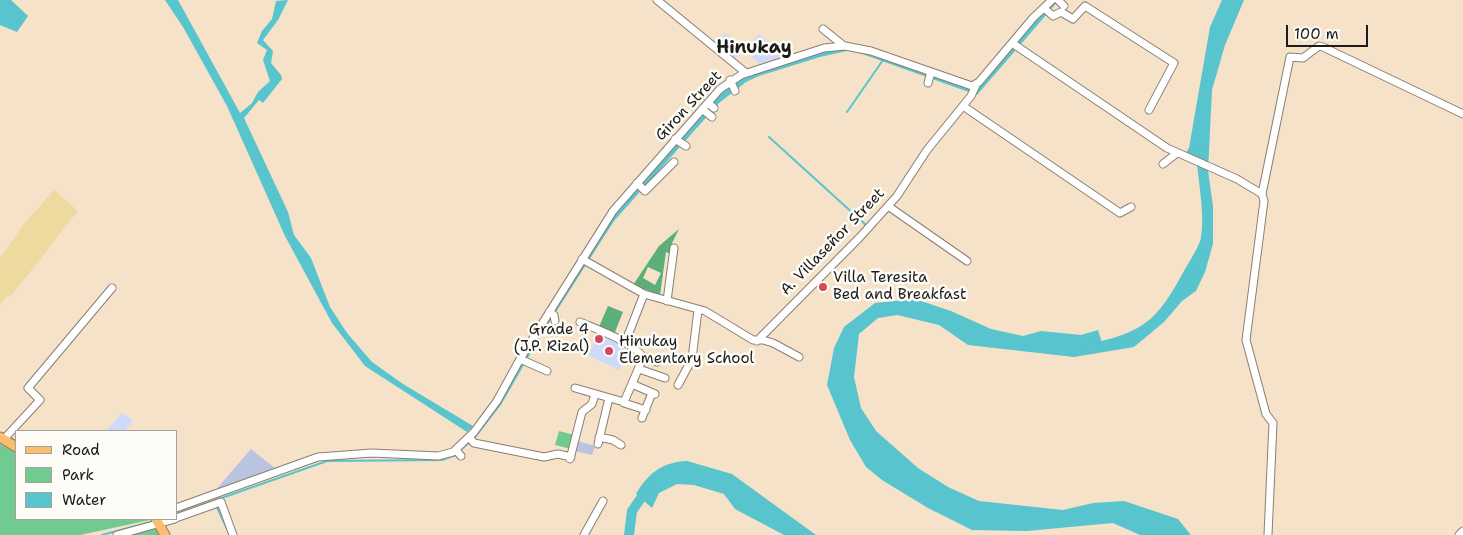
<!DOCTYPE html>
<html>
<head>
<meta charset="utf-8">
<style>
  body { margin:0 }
  #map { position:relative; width:1463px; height:535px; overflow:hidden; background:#f5e2c9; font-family:"Shantell Sans",sans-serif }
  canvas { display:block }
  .legend { position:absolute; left:15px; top:430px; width:162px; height:90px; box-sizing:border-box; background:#fdfcf7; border:1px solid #a3a29f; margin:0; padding:6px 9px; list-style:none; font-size:15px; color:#1c1c1c }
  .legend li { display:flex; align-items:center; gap:10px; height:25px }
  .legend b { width:25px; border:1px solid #a3a29f }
  .scale { position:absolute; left:1286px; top:25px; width:82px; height:22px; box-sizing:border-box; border:2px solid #1c1c1c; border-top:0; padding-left:6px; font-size:15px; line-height:18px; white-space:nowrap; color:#1c1c1c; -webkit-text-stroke:4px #fdfcf7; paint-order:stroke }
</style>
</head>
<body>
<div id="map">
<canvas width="1463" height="535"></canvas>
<ul class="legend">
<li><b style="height:6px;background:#fcbd6f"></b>Road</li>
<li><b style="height:14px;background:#71ca90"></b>Park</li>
<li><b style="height:14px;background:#57c4ce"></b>Water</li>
</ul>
<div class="scale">100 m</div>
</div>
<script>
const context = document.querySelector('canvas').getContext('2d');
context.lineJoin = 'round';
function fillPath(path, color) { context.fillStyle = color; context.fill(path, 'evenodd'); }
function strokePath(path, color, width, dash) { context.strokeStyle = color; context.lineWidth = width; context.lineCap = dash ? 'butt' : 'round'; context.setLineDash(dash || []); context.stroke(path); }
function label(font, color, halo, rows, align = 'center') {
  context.font = font + ' "Shantell Sans",sans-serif'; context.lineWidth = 5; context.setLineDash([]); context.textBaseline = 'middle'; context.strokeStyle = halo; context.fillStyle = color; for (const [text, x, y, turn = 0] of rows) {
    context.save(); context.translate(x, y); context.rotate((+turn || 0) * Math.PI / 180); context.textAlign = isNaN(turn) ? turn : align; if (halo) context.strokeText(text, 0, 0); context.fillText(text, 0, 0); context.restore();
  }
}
const built = new Path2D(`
  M725,33L744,49L759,34L788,58L761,65L744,50L735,59L717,43Z
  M599,332L630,347L619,370L588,355Z
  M122,413L133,420L125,431H106Z`);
const industrial = new Path2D(`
  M577,441L595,446L592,455L575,451Z
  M251,449L276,469L213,493Z`);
const green = new Path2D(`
  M559,431L574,435L571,449L555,445Z
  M0,444L16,453V519L150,520L80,535H0Z
  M157,527L162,535H126Z`);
const forest = new Path2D(`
  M679,229L672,243L671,254L666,252L660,295L633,285L659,246ZM648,267L661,273L655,285L643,278Z
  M608,306L623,312L613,337L598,329Z`);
const sand = new Path2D(`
  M54,190L78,211L11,296L6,297L0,305V258L23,225Z`);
const water = new Path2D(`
  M0,0H11L28,16L17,32L0,25Z
  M165,0H178L240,113L252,103L258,92L270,81L263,60L267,50L257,43L262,31L272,19L276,1L288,0L278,20L263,40L273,51L271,63L281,75L282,79L263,103L259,100L244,118L288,212L294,235L311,258L330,307L347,333L372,362L403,384L473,426L467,432L365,366L332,323L285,236L227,106L183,27Z
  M1056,0H1059L977,95L851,50L820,57L759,76L746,82L719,103L614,221L540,337L501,405L477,436L475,439L473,437L515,375L610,220L723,88L738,78L815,53L848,48L970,88Z
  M1222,0H1244L1225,45L1212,90L1208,171L1213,206V244L1205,272L1196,291L1182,301L1164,322L1134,347L1074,357L968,345L939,325L897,315L878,318L859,334L854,377L861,408L876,431L918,468L948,487L979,501L1063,510L1093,503L1124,501L1178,519L1191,535H1140L1113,523L1027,531L972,530L928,508L882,480L866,467L850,440L827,385L834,348L844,327L875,303L915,299L951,311L991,329L1023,336L1041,331L1081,335L1098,330L1103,346C1153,336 1167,311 1190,269C1195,261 1202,251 1205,242C1211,221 1204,184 1202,162L1185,154L1189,148L1210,27Z
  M687,461L732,474L816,535H784L735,509L724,494L694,485L677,484L659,493L652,508L636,494C648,473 663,462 687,461Z`);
const stream = new Path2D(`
  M847,112L883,60
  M769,137L867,226
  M11,438L16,441
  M459,451L471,441
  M216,505L228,531
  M176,514L327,461L442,460L456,455
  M102,535L154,521`);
const river = new Path2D(`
  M1089,349C1147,337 1161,324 1189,272C1194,263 1202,252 1205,242C1211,218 1203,180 1201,154
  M629,535L632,511L648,488`);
const minor = new Path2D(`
  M657,0L746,73
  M1058,0L1064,6
  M1044,8L1053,16L1061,12L1073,19L1085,6L1174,63L1149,110
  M823,29L844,46
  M1012,43L1167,148L1237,179L1262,194L1264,201L1246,340L1266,414L1273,423L1268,535
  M730,80L735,91
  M928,83L931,72
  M708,103L714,108
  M963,106L1120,213L1131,207
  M702,109L712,117
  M675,139L686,146
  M1163,164L1177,153
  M637,183L645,191L674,162
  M1262,194L1290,57L1303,58L1319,46L1323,47L1463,114
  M888,206L967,261
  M582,259L644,294L705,311L753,340H763L773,343L799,357
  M667,301L674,248
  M549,312L554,315L555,321
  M757,341L860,237L897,196L927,150L971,96L976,85
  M625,343L644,294
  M642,356L657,362
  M520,359L547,371
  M639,369L665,378
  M632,384L655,394
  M678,385L692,359L698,310
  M575,388L624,402L643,358C636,343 596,329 580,322
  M624,403L646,410
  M642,418L652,393
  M469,437L474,443L544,457L558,454L571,457
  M599,437L613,440L621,445
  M4,439L40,400L28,388L112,288
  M598,444L609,398
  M456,450L461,456
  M570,459L582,412L592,404L595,394
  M176,508L318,457L372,453L438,456L453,452L474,432L497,401L520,359L613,211L720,89L741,75L824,48L845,46L871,51L972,86L979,82L1033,18L1052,0
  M176,518L221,502L233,535
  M117,535L175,519
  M584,535L603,501
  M1459,535L1463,531`);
const major = new Path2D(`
  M0,437L16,447
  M156,519L165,535`);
const markers = [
  [823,287,5,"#d1495b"],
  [599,339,5,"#d1495b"],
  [609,351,5,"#d1495b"]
];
const streetNames = [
  ["Giron Street",689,106,-47],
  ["A. Villaseñor Street",833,242,-46]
];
const poiNames = [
  ["Villa Teresita",833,278],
  ["Bed and Breakfast",833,295],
  ["Grade 4",589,330,"right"],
  ["(J.P. Rizal)",589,347,"right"],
  ["Hinukay",619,342],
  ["Elementary School",619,359]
];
const quarterNames = [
  ["Hinukay",754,48]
];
fillPath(built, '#cfdafa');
fillPath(industrial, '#bac4de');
fillPath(green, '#71ca90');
fillPath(forest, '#5cae7a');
fillPath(sand, '#eeda9e');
fillPath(water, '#57c4ce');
strokePath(stream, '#57c4ce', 2);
strokePath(river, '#57c4ce', 10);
strokePath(minor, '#887f72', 9);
strokePath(major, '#887f72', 11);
strokePath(minor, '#fff', 7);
strokePath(major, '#fcbd6f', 9);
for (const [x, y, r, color] of markers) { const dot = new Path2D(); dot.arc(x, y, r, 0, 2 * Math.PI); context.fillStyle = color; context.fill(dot); strokePath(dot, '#fdfcf7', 2); }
label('15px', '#1c1c1c', '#fdfcf7', streetNames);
label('15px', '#1c1c1c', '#fdfcf7', poiNames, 'left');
label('bold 18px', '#1c1c1c', '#fdfcf7', quarterNames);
</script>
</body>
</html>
